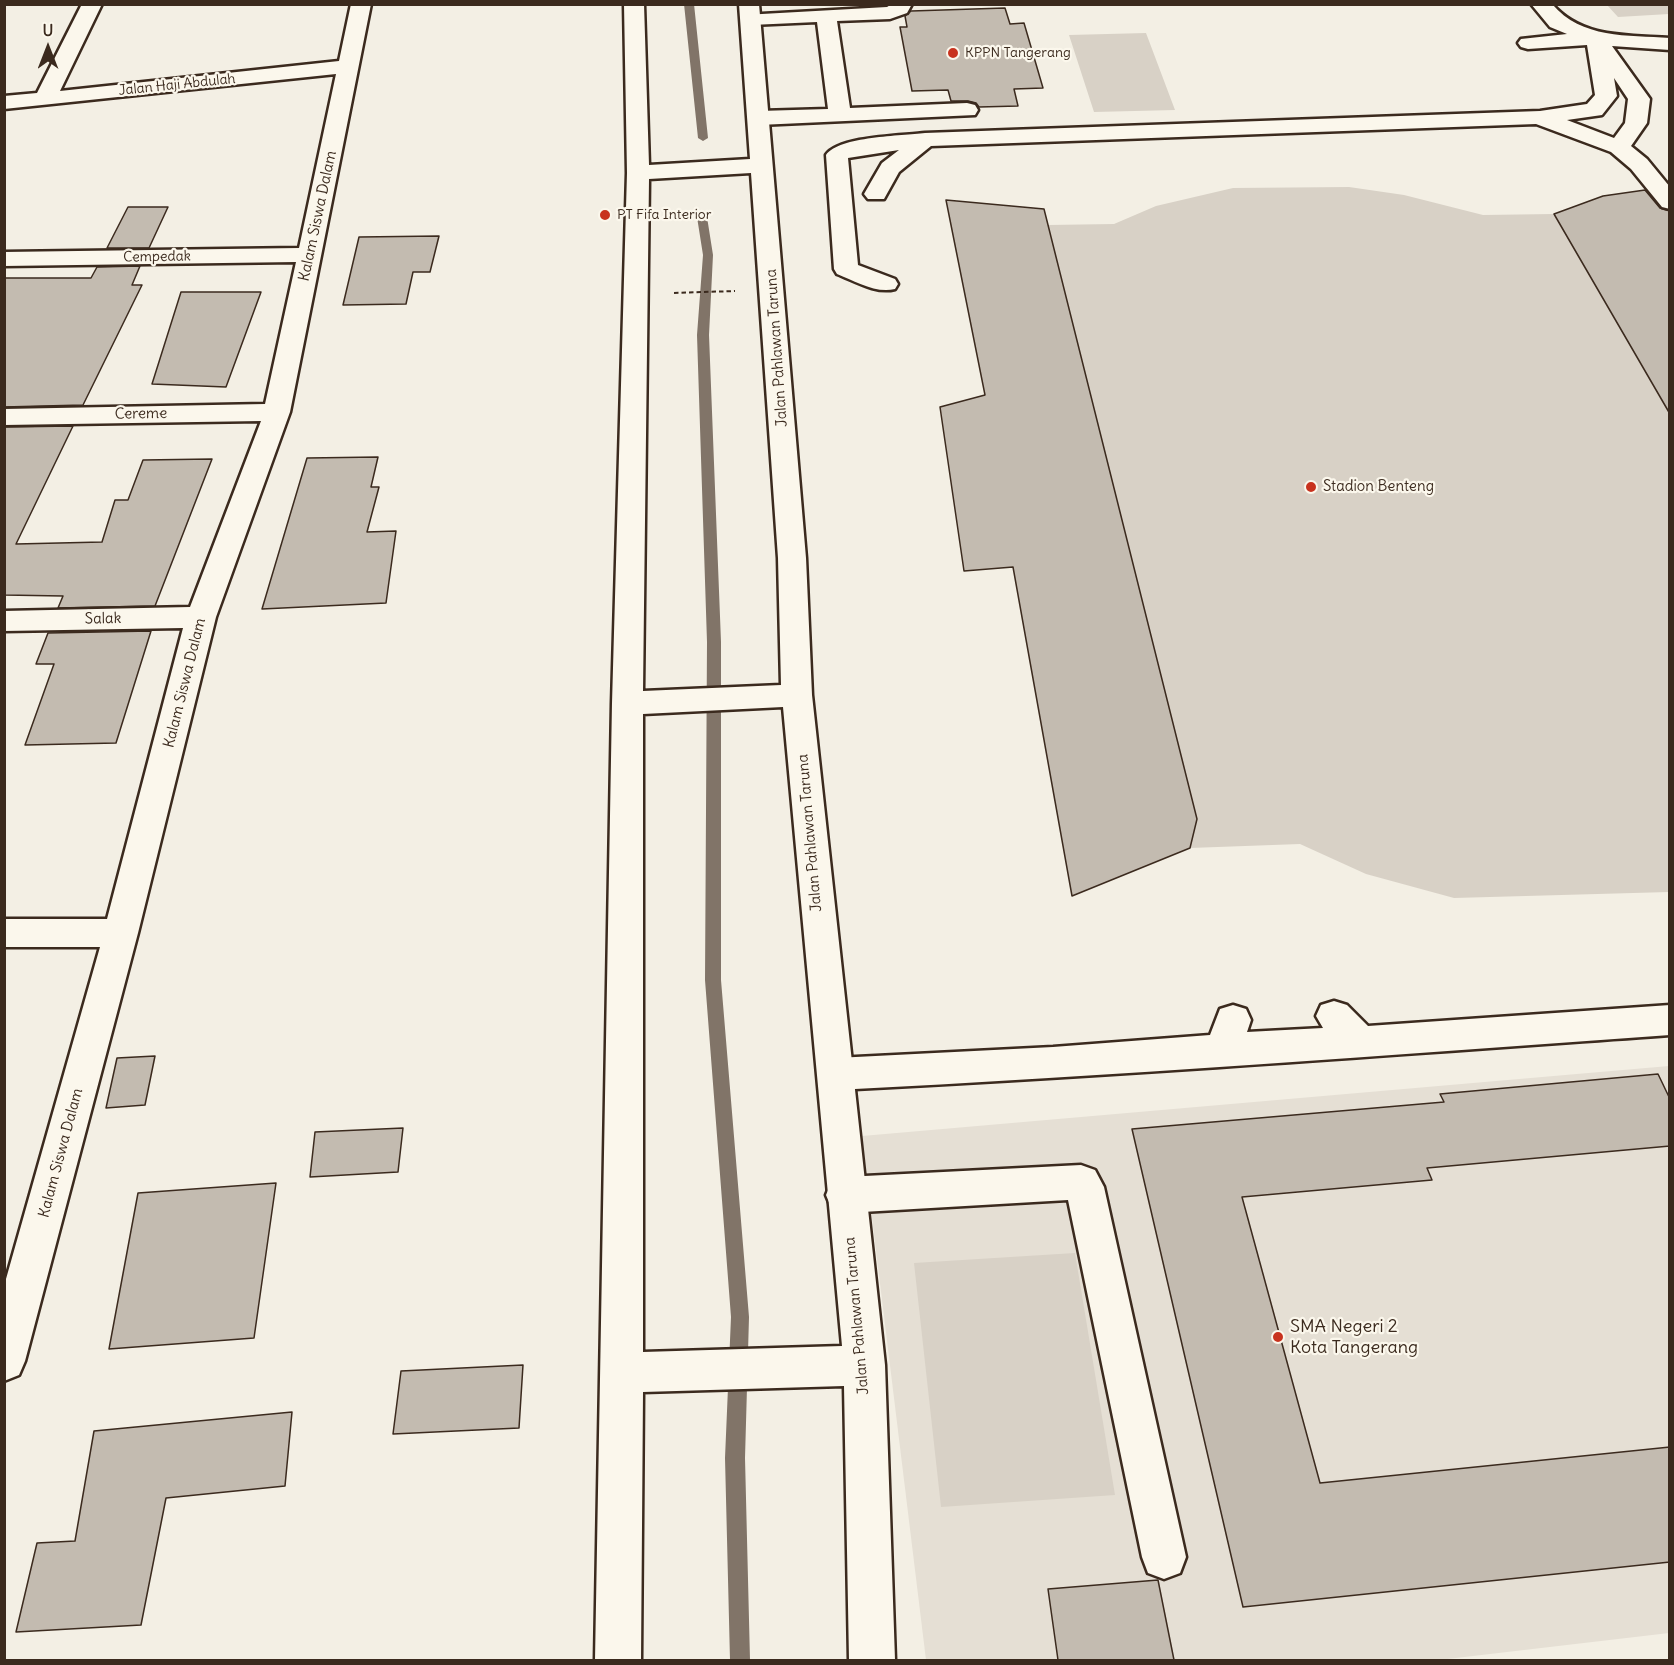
<!DOCTYPE html>
<html>
<head>
<meta charset="utf-8">
<style>
  body { margin:0 }
  #map { position:relative; width:1674px; height:1665px; overflow:hidden; background:#f3efe4; font-family:Delius,sans-serif }
  canvas { display:block }
  .frame { position:absolute; inset:0; border:6px solid #3b2a1e; pointer-events:none }
  .north { position:absolute; left:18px; top:18px; width:60px; height:60px; -webkit-text-stroke:4px #fbf7ec; paint-order:stroke; rotate:0deg; font-size:16px; font-weight:700; line-height:24px; text-align:center; color:#3b2a1e }
  .north::after { content:''; display:block; margin:auto; width:21px; height:27px; background:#3b2a1e; clip-path:polygon(50% 0,100% 100%,50% 72%,0 100%) }
</style>
</head>
<body>
<div id="map">
<canvas width="1674" height="1665"></canvas>
<div class="frame"></div>
<div class="north">U</div>
</div>
<script>
const context = document.querySelector('canvas').getContext('2d');
context.lineJoin = 'round';
function fillPath(path, color) { context.fillStyle = color; context.fill(path, 'evenodd'); }
function strokePath(path, color, width, dash) { context.strokeStyle = color; context.lineWidth = width; context.lineCap = dash ? 'butt' : 'round'; context.setLineDash(dash || []); context.stroke(path); }
function label(font, color, halo, rows, align = 'center') {
  context.font = font + ' Delius,sans-serif'; context.lineWidth = 4.5; context.setLineDash([]); context.textBaseline = 'middle'; context.strokeStyle = halo; context.fillStyle = color; for (const [text, x, y, turn = 0] of rows) {
    context.save(); context.translate(x, y); context.rotate((+turn || 0) * Math.PI / 180); context.textAlign = isNaN(turn) ? turn : align; if (halo) context.strokeText(text, 0, 0); context.fillText(text, 0, 0); context.restore();
  }
}
const built = new Path2D(`
  M1669,1066V1633L1439,1660H926L862,1136Z`);
const green = new Path2D(`
  M1607,5H1669V14L1618,17Z
  M1146,33L1175,110L1094,112L1069,35Z
  M1349,187L1404,195L1483,215L1553,214L1603,196L1658,189L1670,206L1669,892L1454,898L1366,874L1300,844L1190,848L1072,896L1013,567L964,571L940,407L985,395L946,200L1044,209L1048,225L1114,224L1156,206L1233,188Z
  M1075,1253L1115,1495L941,1507L914,1263Z`);
const stream = new Path2D(`
  M684,4H694L708,138L703,141L698,138Z
  M702,214L707,217L713,255L709,335L721,642V980L749,1317L745,1458L750,1660H730L725,1458L731,1317L705,980L707,642L697,335L703,255L697,217Z`);
const building = new Path2D(`
  M1005,8L1010,24L1024,23L1043,88L1014,89L1018,106L979,107L976,103L968,101H951L948,90L912,91L900,27H907L905,16L911,11Z
  M1645,190L1660,208L1670,211V414L1554,214L1603,196Z
  M946,200L1044,209L1197,819L1190,848L1072,896L1013,567L964,571L940,407L985,395Z
  M128,207H168L149,248H107Z
  M439,236L430,272H413L406,304L343,305L359,237Z
  M140,266L132,285H142L83,405L4,407V278H91L97,267Z
  M181,292H261L226,387L152,384Z
  M73,426L16,544L102,542L115,500H128L143,460L212,459L155,606L58,608L63,596L4,595V427Z
  M378,457L371,487H379L367,532L396,531L386,603L262,609L307,458Z
  M151,631L116,743L25,745L54,664H36L48,633Z
  M155,1056L145,1105L106,1108L117,1058Z
  M1658,1074L1670,1099V1146L1427,1168L1432,1180L1242,1197L1320,1483L1670,1447V1562L1243,1607L1132,1129L1444,1102L1440,1094Z
  M403,1128L398,1172L310,1177L315,1132Z
  M276,1183L254,1338L109,1349L138,1193Z
  M523,1365L519,1428L393,1434L401,1371Z
  M292,1412L285,1486L166,1498L141,1625L16,1632L37,1543L75,1541L94,1431Z
  M1158,1580L1174,1660H1058L1048,1589Z`);
const path = new Path2D(`
  M674,293L735,291`);
const minor = new Path2D(`
  M82,4H102L60,91L339,61L351,4H371L290,412L216,617L138,933L25,1361L19,1375L4,1381V1286L100,947H4V919H107L183,628L4,631V611L190,607L261,421L4,425V409L265,404L296,262L4,266V252L299,248L336,74L4,109V96L37,93Z
  M892,4H912L907,13L890,19L837,21L850,108L967,103L975,105L978,110L975,115L759,125L751,123L748,118L751,113L759,111L828,109L817,22L751,25L744,23L741,19L744,15L887,7Z
  M1531,4H1552C1582,39 1627,35 1670,38V50L1612,46L1650,99L1647,123L1631,146L1647,159L1670,187V209L1662,207L1631,169L1611,152L1536,124L931,146L899,172L884,199H868L864,194L882,163L899,150L848,158L858,265L895,279L898,284L895,289C876,294 855,281 837,274L834,269L826,155C839,136 902,136 925,133L1540,111L1587,104L1595,95L1587,45L1528,49L1521,47L1518,43L1521,39L1567,34L1550,27ZM1614,78L1628,99L1625,123L1614,138L1567,120L1602,115L1617,96Z
  M1334,1001L1347,1005L1368,1026L1670,1005V1035C1392,1055 1114,1076 836,1090L823,1085L818,1074L823,1063L836,1058L1053,1047L1210,1035L1220,1009L1233,1005L1246,1009L1251,1020L1247,1032L1323,1028L1316,1016L1321,1005Z
  M1081,1165L1095,1170L1104,1187L1186,1557L1180,1573L1164,1579L1148,1573L1142,1557L1068,1200L845,1213L831,1207L826,1195L831,1183L845,1177Z`);
const major = new Path2D(`
  M624,4H644L649,165L750,159L739,4H759L806,558L812,695L885,1365L895,1660H849L844,1386L643,1392L641,1660H595L612,703L627,173ZM751,173L778,558L781,685L643,691L649,179ZM783,707L842,1346L643,1352V714Z`);
const markers = [
  [953,53,6,"#c8321e"],
  [605,215,6,"#c8321e"],
  [1311,487,6,"#c8321e"],
  [1278,1337,6,"#c8321e"]
];
const farPoinames = [
  ["KPPN Tangerang",965,53],
  ["PT Fifa Interior",617,215]
];
const farStreetnames = [
  ["Jalan Haji Abdulah",177,85,-6],
  ["Cempedak",157,257,-1]
];
const streetNames = [
  ["Kalam Siswa Dalam",318,216,-78],
  ["Jalan Pahlawan Taruna",777,348,-94],
  ["Cereme",141,414,-1],
  ["Salak",103,619,-1],
  ["Kalam Siswa Dalam",185,683,-76],
  ["Jalan Pahlawan Taruna",810,833,-95],
  ["Kalam Siswa Dalam",61,1153,-75],
  ["Jalan Pahlawan Taruna",857,1316,-95]
];
const poiNames = [
  ["Stadion Benteng",1323,487]
];
const nearPoinames = [
  ["SMA Negeri 2",1290,1327],
  ["Kota Tangerang",1290,1348]
];
fillPath(built, '#e5dfd4');
fillPath(green, '#d8d1c6');
fillPath(stream, '#817468');
fillPath(building, '#c3bbb0');
strokePath(building, '#3b2a1e', 1.5);
strokePath(minor, '#3b2a1e', 5);
strokePath(major, '#3b2a1e', 5);
strokePath(path, '#3b2a1e', 2, [4.5, 3]);
fillPath(minor, '#fbf7ec');
fillPath(major, '#fbf7ec');
for (const [x, y, r, color] of markers) { const dot = new Path2D(); dot.arc(x, y, r, 0, 2 * Math.PI); context.fillStyle = color; context.fill(dot); strokePath(dot, '#fbf7ec', 2); }
label('14px', '#3b2a1e', '#fbf7ec', farPoinames, 'left');
label('14px', '#3b2a1e', '#fbf7ec', farStreetnames);
label('15px', '#3b2a1e', '#fbf7ec', streetNames);
label('15px', '#3b2a1e', '#fbf7ec', poiNames, 'left');
label('18px', '#3b2a1e', '#fbf7ec', nearPoinames, 'left');
</script>
</body>
</html>
